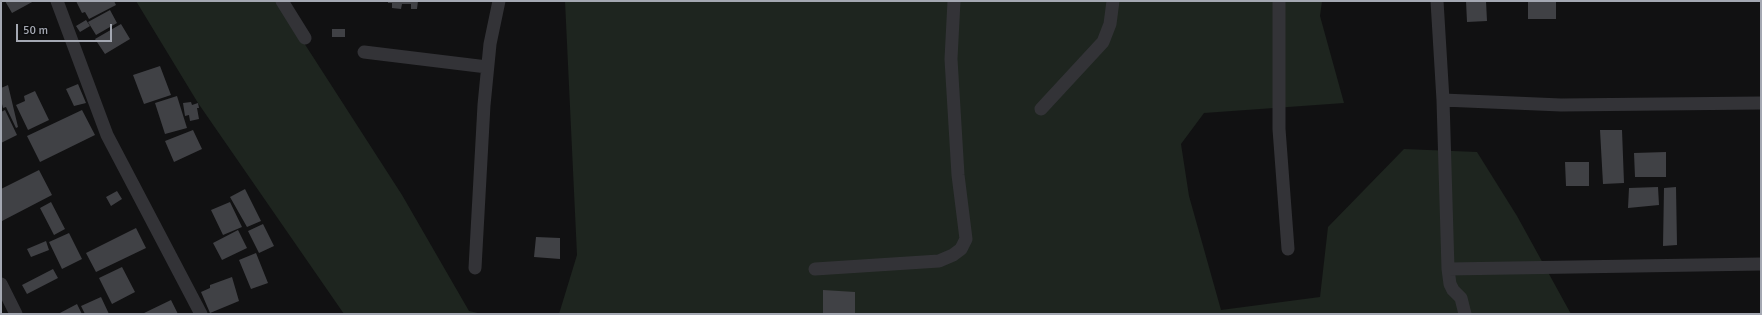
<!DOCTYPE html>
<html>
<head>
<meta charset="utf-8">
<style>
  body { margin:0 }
  #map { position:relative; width:1762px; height:315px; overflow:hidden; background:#111112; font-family:Signika,sans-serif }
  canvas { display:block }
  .frame { position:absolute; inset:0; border:2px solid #a4a8b2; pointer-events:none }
  .scale { position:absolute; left:16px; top:24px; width:96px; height:18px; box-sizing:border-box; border:2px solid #a4a8b2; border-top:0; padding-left:5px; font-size:12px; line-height:14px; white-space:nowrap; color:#a4a8b2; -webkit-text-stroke:3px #0c0c0d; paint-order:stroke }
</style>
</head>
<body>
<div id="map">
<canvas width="1762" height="315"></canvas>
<div class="frame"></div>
<div class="scale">50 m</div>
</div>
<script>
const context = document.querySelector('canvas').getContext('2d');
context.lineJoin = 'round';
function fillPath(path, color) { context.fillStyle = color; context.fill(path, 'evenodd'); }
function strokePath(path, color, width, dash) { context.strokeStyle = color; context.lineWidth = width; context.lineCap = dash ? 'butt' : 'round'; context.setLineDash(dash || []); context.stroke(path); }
const green = new Path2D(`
  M136,1H277L402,195L469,311L482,314H344L198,103Z
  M565,1H1322L1320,16L1344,103L1204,113L1181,144L1189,196L1221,310L1320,297L1328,227L1404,149L1477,152L1517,216L1571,314H559L577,255Z`);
const building = new Path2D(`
  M5,1H34L12,13Z
  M76,1H114L116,5L89,19L85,12L82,13Z
  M388,1H418L417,9H411V4H402L401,9L392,8V3H388Z
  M1466,1H1486L1487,21L1467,22Z
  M1528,1H1556V19H1528Z
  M110,10L117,23L96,35L88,22Z
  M86,20L90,26L80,32L76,26Z
  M121,24L130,39L105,54L95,39Z
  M332,29H345V37H332Z
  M160,66L171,95L144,104L133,75Z
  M78,84L86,103L74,106L66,89Z
  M8,85L18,127L16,128L6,107L3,108L1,100V88Z
  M35,91L49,120L28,130L16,105L25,101L24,96Z
  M177,96L187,128L165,134L155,103Z
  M191,102L192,105L198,103L199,108H197L199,119L190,121L189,115L185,116L183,103Z
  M5,110L17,135L1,143V112Z
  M82,110L95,135L40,162L27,136Z
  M193,130L202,149L174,162L165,141Z
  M1600,130H1622L1624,183L1603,184Z
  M1666,152V177H1635L1634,153Z
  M1565,162H1589V186H1566Z
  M39,170L52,195L2,221L1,189Z
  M1658,187L1659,205L1628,208L1629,188Z
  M1676,187L1677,245L1663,246L1664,188Z
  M245,189L261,221L247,227L230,197Z
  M117,191L122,199L111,206L106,197Z
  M51,202L65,229L54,235L40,208Z
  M230,202L242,227L223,235L211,210Z
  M263,224L274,246L259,253L248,231Z
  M136,228L146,248L96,272L86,253Z
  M238,230L247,248L222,260L213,243Z
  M69,233L82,259L62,269L49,242Z
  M536,237L560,238V259L534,257Z
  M46,241L49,250L31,257L27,249Z
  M256,253L268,283L251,289L239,260Z
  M122,267L135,292L112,304L99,278Z
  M53,269L58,278L27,294L22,285Z
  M232,277L239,301L210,313L201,292L210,288V285Z
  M823,290L855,292V314L823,313Z
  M101,297L109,314H85L81,306Z
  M171,300L178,314H142Z
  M77,304L82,314H58Z`);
const minor = new Path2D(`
  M57,1L107,135L201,314
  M282,1L305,38
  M1279,1V129L1288,249
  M1437,1L1443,100L1448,269L1450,284L1453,290L1461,298L1465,314
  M364,52L487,67
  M1443,100L1561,105L1761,103
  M1041,109L1103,42L1110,24L1113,1
  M475,268L484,105L490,44L499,1
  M815,269L939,261L953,255L961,249L966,239L958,175L951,59L954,1
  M1448,269L1761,264
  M1,284L16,314`);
fillPath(green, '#1e251f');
fillPath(building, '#404145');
strokePath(minor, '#333337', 13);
</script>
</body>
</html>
